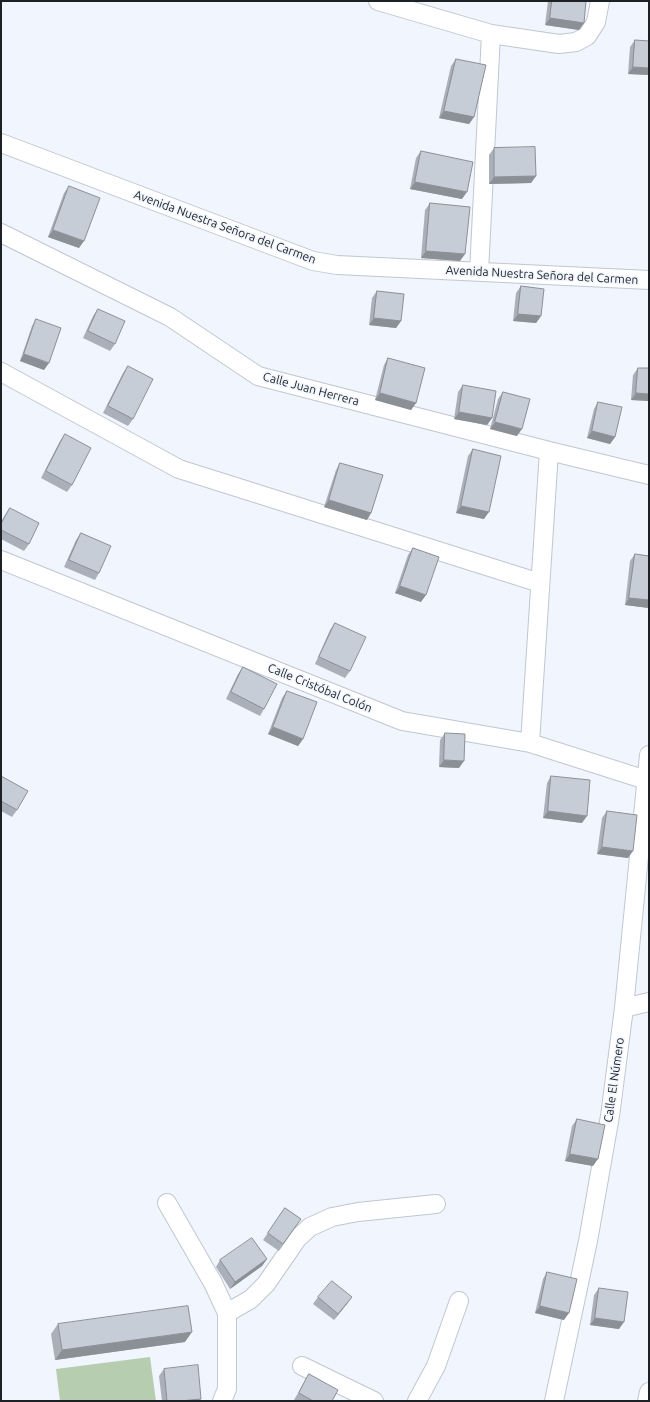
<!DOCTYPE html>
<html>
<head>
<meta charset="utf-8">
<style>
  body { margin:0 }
  #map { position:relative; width:650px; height:1402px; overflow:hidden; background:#f0f5fe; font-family:Ubuntu,sans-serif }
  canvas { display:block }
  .frame { position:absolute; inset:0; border:2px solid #1d2024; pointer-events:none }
</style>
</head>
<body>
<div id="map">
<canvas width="650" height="1402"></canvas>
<div class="frame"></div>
</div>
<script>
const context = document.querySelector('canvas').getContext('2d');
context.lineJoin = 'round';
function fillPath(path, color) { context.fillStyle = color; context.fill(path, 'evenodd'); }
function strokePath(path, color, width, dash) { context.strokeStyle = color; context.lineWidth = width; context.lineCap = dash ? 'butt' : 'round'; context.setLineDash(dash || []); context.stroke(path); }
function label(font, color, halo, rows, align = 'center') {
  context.font = font + ' Ubuntu,sans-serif'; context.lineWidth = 3; context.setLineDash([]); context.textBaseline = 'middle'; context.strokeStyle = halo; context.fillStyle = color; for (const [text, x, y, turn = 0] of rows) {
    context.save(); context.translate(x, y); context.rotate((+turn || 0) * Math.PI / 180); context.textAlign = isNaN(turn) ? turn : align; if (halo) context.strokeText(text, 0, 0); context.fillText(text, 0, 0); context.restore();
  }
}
const green = new Path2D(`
  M150,1357L156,1401H60L56,1369Z`);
const street = new Path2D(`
  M378,1L491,34L559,44L576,42L587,36L596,22L600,1
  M1,143L313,261L337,265L649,280
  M1,233L170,317L258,376L549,451L649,475
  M479,272L491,34
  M1,372L179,469L540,583
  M1,560L402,721L530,743L649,781
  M530,743L549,451
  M624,1008L649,1002
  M167,1203L213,1283L227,1313V1389L222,1401
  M227,1313L251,1299L266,1284L297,1239L310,1227L332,1217L358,1212L436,1204
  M302,1366L374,1401
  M417,1401L436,1366L459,1301
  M554,1401L588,1241L610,1116L624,1008L649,755
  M647,1401L649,1392`);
const wall = new Path2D(`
  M548,1H586L579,30L545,25Z
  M635,40L649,41V75L628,74L630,47Z
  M456,59L474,117L469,124L439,118L451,66Z
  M494,148L536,176L531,183L489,184V155Z
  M421,151L462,199L410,189L416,158Z
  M69,186L79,248L48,237L64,193Z
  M430,203L460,261L421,258L425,210Z
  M521,286L541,316L536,323L513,321L516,293Z
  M377,291L401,321L396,328L369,325L372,298Z
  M98,309L115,344L110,351L83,338L93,316Z
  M36,319L44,370L20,361L32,326Z
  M388,358L416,403L411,410L375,400L384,365Z
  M128,366L133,419L128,426L103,413L123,373Z
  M638,368L649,401L631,400L633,375Z
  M463,385L492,418L487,425L454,419L458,392Z
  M503,392L517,436L490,429L498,399Z
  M598,402L615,437L610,444L587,438L594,409Z
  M65,434L72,485L67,492L41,478L60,441Z
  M473,449L484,519L456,513L468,456Z
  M340,463L371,513L367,520L324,507L336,470Z
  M10,508L29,544L24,551L1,539V522L5,515Z
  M81,533L99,573L95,580L64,567L76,540Z
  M413,548L421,602L395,593L408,555Z
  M635,554L649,556V608L625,605L630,561Z
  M335,623L350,671L345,678L315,664L330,630Z
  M243,667L264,709L260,716L226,699L238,674Z
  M287,691L303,739L298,746L268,734L282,698Z
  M445,733L459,768L439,767L440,740Z
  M1,776L17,810L12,817L1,811Z
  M551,776L582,823L543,818L547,783Z
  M607,811L628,858L597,854L602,818Z
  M577,1119L593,1166L565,1161L572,1126Z
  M285,1208L301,1219L279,1251L263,1240Z
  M267,1259L262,1266L230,1289L216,1267L220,1260Z
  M547,1272L564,1320L535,1313L543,1279Z
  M599,1288L619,1329L590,1325L594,1295Z
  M318,1297H352L334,1320L313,1304Z
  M58,1324L185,1342L55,1360L51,1334Z
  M164,1369L199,1401H162L159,1376Z
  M309,1374L332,1401H296L294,1400L305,1381Z`);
const shadedWall = new Path2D(`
  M550,18L584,23L579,30L545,25Z
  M633,67L649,68V75L628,74Z
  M444,111L474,117L469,124L439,118Z
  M536,176L531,183L489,184L494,177Z
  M415,182L467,192L462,199L410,189Z
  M53,230L84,241L79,248L48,237Z
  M426,251L465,254L460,261L421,258Z
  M518,314L541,316L536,323L513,321Z
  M374,318L401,321L396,328L369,325Z
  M24,354L49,363L44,370L20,361Z
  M380,393L416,403L411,410L375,400Z
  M636,393L649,394V401L631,400Z
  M459,412L492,418L487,425L454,419Z
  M495,422L522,429L517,436L490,429Z
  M592,431L615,437L610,444L587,438Z
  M329,500L371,513L367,520L324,507Z
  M461,506L489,512L484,519L456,513Z
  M400,586L426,595L421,602L395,593Z
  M629,598L649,600V608L625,605Z
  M273,727L303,739L298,746L268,734Z
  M444,760L464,761L459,768L439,767Z
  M548,811L587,816L582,823L543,818Z
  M602,847L633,851L628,858L597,854Z
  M570,1154L598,1159L593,1166L565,1161Z
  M267,1259L262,1266L230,1289L235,1282Z
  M352,1297L347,1304L334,1320L338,1314Z
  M540,1306L569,1313L564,1320L535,1313Z
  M595,1318L624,1322L619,1329L590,1325Z
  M192,1332L185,1342L55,1360L62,1350Z
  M201,1399L199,1401H180Z`);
const building = new Path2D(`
  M552,1H586L584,23L550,18Z
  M635,40L649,41V68L633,67Z
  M456,59L486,65L474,117L444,111Z
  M535,147L536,176L494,177V148Z
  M421,151L473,162L467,192L415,182Z
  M69,186L100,198L84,241L53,230Z
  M430,203L470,207L465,254L426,251Z
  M521,286L544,289L541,316L518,314Z
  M377,291L404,294L401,321L374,318Z
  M98,309L125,321L115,344L88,331Z
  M36,319L61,328L49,363L24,354Z
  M388,358L425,368L416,403L380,393Z
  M128,366L153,379L133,419L108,406Z
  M638,368H649V394L636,393Z
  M463,385L496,391L492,418L459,412Z
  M503,392L530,399L522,429L495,422Z
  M598,402L622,407L615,437L592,431Z
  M65,434L91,448L72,485L46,471Z
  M473,449L501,456L489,512L461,506Z
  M340,463L383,475L371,513L329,500Z
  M10,508L39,523L29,544L1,530V524Z
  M81,533L111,546L99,573L69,560Z
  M413,548L439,557L426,595L400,586Z
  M635,554L649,556V600L629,598Z
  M335,623L366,637L350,671L319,657Z
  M243,667L277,684L264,709L231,692Z
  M287,691L317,702L303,739L273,727Z
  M445,733L465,734L464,761L444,760Z
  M1,776L28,791L17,810L1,801Z
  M551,776L590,780L587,816L548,811Z
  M607,811L637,815L633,851L602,847Z
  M577,1119L605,1125L598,1159L570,1154Z
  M285,1208L301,1219L283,1244L268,1233Z
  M252,1238L267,1259L235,1282L220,1260Z
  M547,1272L577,1279L569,1313L540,1306Z
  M332,1281L352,1297L338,1314L318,1297Z
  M599,1288L628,1292L624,1322L595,1318Z
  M188,1306L192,1332L62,1350L58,1324Z
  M198,1365L201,1399L180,1401H167L164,1369Z
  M309,1374L338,1390L332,1401H313L299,1393Z`);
const streetNames = [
  ["Avenida Nuestra Señora del Carmen",225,227,20],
  ["Avenida Nuestra Señora del Carmen",542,275,3],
  ["Calle Juan Herrera",311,389,15],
  ["Calle Cristóbal Colón",320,688,22],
  ["Calle El Número",614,1080,-82]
];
fillPath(green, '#b6cdb0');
strokePath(street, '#c0c7d1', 20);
strokePath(street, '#fff', 18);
fillPath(wall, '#aab0b9');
fillPath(shadedWall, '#8b9096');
fillPath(building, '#c6cdd7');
strokePath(building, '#8b9096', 1);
label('12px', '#1d2024', '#f0f5fe', streetNames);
</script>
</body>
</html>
